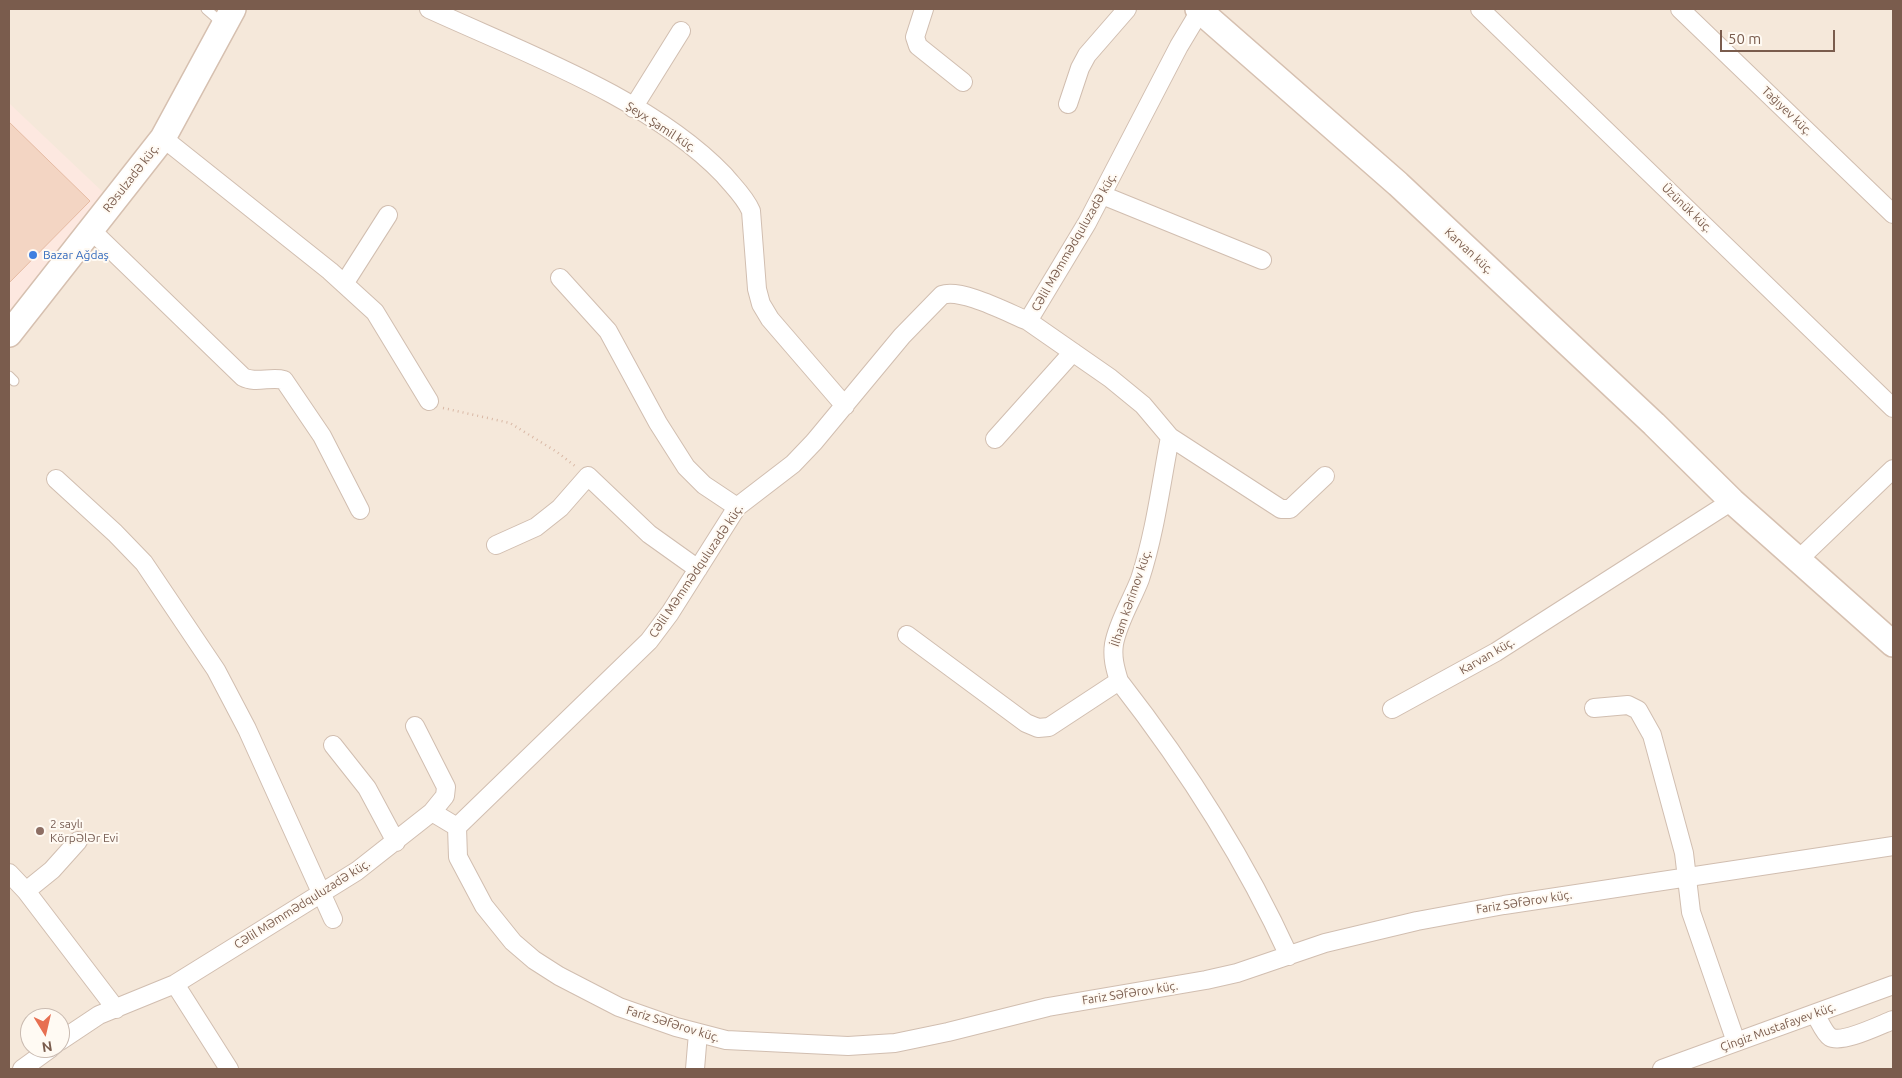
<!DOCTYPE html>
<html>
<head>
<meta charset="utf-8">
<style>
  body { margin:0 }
  #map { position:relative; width:1902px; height:1078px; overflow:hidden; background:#fdf6ec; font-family:Ubuntu,sans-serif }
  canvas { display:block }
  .frame { position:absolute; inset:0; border:10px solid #7a5c4d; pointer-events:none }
  .north { position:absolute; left:20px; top:1008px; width:50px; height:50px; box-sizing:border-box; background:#fffaf3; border:1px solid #cabbb1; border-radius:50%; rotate:171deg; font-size:14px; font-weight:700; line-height:20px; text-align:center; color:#7a5c4d }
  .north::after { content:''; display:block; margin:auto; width:18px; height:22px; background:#e76f51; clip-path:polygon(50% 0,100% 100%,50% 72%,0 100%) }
  .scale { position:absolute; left:1720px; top:30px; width:115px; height:22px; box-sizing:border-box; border:2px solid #7a5c4d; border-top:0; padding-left:6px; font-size:15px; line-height:18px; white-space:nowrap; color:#7a5c4d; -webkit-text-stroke:4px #fffaf3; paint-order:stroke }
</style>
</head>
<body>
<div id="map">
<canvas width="1902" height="1078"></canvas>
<div class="frame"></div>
<div class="north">N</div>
<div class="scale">50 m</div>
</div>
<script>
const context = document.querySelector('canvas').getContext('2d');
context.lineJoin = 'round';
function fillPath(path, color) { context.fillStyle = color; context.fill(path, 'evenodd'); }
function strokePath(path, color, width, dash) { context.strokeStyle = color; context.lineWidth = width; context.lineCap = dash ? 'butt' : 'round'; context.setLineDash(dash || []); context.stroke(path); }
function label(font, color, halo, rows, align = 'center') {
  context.font = font + ' Ubuntu,sans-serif'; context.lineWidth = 4; context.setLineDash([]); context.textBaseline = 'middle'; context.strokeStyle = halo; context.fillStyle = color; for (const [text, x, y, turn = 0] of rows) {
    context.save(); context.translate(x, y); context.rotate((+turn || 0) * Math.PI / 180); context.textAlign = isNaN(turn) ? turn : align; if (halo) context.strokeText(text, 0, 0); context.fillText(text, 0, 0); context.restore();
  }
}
const residential = new Path2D(`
  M9,9H1893V1069H9ZM30,1018H60V1048H30Z`);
const commercial = new Path2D(`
  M9,103L105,194L9,316Z`);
const building = new Path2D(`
  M9,122L90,201L9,283Z`);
const path = new Path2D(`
  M443,408L510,423L557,452L575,466`);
const lane = new Path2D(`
  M206,9L222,23
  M9,376L14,381`);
const street = new Path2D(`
  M429,9C525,53 651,99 724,175C734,187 745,197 751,211L757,289L761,304L770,319L845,406
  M924,9L915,37L918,46L963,82
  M1480,9L1893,408
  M1680,9L1893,214
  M1068,104L1080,68L1087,55L1127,9
  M633,108L681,31
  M163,138L330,271L375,312L429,401
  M1102,195L1262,260
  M90,229L243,377C256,384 271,376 284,380L322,436L360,510
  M560,278L608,331L658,423L686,467L704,485L737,507
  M344,284L388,215
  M1028,321L1110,378L1143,405L1170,437C1161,484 1155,533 1140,579C1132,600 1118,622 1114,644C1112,657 1115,668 1119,681C1186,767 1244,857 1289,956
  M1170,437L1281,509H1290L1325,476
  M995,439L1073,352
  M56,479L115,533L144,563L216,670L247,729L333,919
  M496,545L536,527L560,508L588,476L649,534L698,569
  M1798,560L1893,469
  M907,635L1026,723L1038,728L1049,727L1119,681
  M1594,708L1628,705L1638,710L1652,735L1684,853L1691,912L1736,1042
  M1392,709L1496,652L1732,501
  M415,726L446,787L445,796L432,812
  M333,745L367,788L396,842
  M457,827L458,857L484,906L513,942L534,960L559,976L619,1007L676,1027L726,1040L848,1046L895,1043L948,1032L1048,1007L1206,980L1237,973L1325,943L1417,921L1504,905L1893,846
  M9,873L26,891L116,1009
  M26,891L52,870L78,841
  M175,984L229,1069
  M1815,1014C1819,1020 1824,1033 1830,1037C1842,1044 1880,1025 1893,1020
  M60,1041L99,1015L175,984L357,871L432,812L457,827L649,641L670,613L737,507L793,464L814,442L902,336L942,295C961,288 1008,313 1028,321L1087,223L1179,46L1200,11
  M22,1069L51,1048
  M695,1069L698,1033
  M1662,1069L1893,985`);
const secondary = new Path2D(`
  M1198,9L1398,184L1654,424L1732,501L1893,644
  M9,334L163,138L233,9`);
const markers = [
  [33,255,5,"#3f7fe0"],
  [40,831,5,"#8d6e63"]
];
const streetNames = [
  ["Tağıyev küç.",1787,111,44],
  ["Şeyx Şamil küç.",661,127,33],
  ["Rəsulzadə küç.",131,178,-52],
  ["Üzünük küç.",1687,208,44],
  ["Cəlil Məmmədquluzadə küç.",1074,242,-60],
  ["Karvan küç.",1469,251,43],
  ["Cəlil Məmmədquluzadə küç.",696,571,-56],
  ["İlham kərimov küç.",1131,598,-71],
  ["Karvan küç.",1487,656,-30],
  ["Fariz Səfərov küç.",1524,902,-9],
  ["Cəlil Məmmədquluzadə küç.",302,904,-32],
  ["Fariz Səfərov küç.",1130,993,-9],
  ["Fariz Səfərov küç.",673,1024,17],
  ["Çingiz Mustafayev küç.",1778,1027,-20]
];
const shopNames = [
  ["Bazar Ağdaş",43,255]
];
const educationNames = [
  ["2 saylı",50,824],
  ["Körpələr Evi",50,838]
];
fillPath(residential, '#f5e8da');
fillPath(commercial, '#fde8e0');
fillPath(building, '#f3d5c3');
strokePath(building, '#e6bba3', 1);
strokePath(lane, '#d1beb0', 11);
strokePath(street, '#d1beb0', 20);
strokePath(secondary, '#d6c0b0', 28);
strokePath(path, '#d9b8a5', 2.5, [1, 4]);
strokePath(lane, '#fff', 9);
strokePath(street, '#fff', 18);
strokePath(secondary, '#fff', 25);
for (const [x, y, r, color] of markers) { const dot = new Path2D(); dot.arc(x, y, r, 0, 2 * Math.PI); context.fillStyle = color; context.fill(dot); strokePath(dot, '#fffaf3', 2); }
label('12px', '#7a5c4d', '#fffaf3', streetNames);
label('12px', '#366cbe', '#fffaf3', shopNames, 'left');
label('12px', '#785e54', '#fffaf3', educationNames, 'left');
</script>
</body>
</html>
